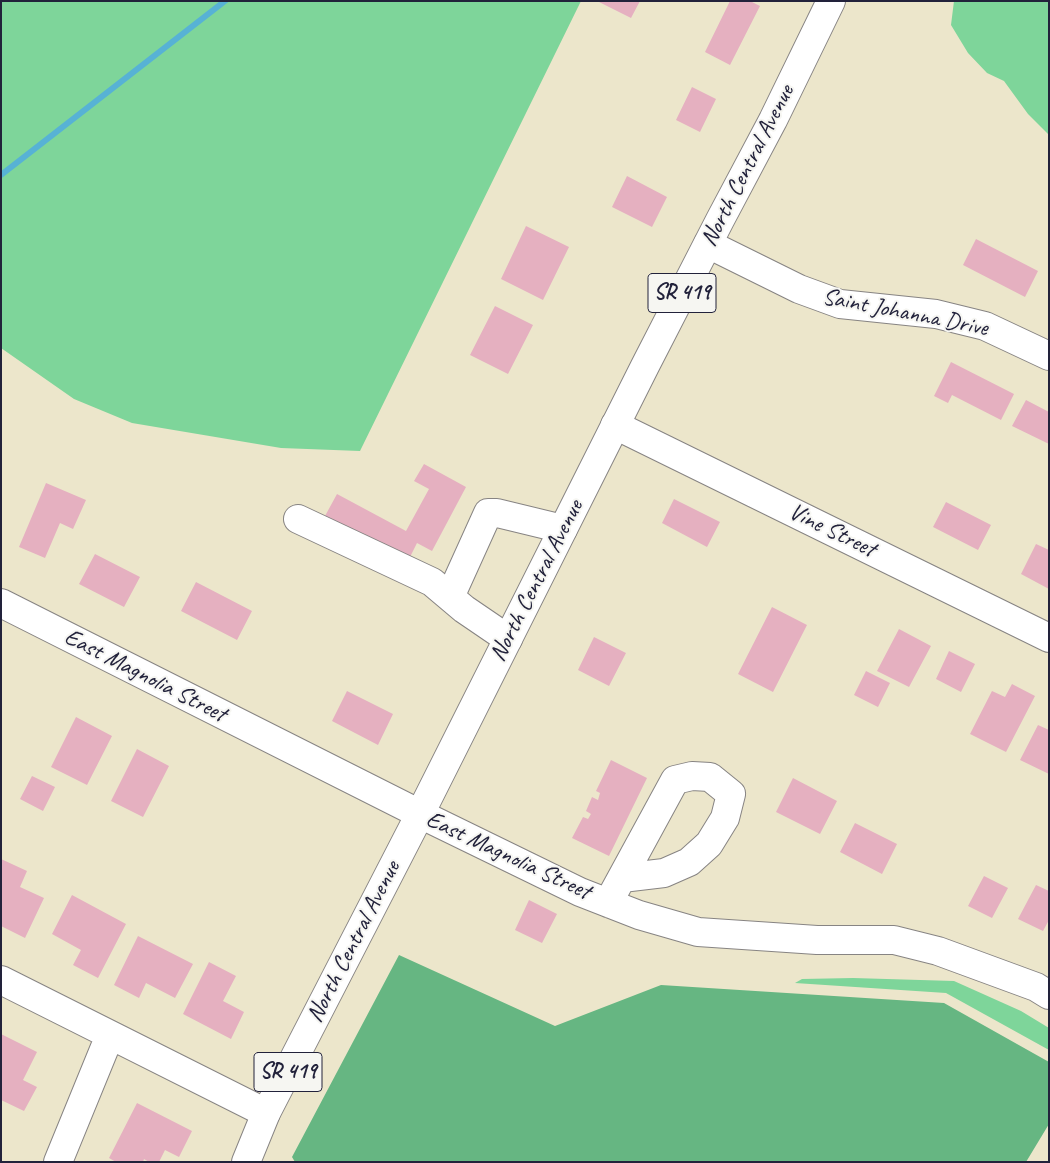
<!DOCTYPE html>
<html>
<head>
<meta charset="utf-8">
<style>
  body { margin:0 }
  #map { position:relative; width:1050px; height:1163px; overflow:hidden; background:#ece6cb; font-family:Caveat,sans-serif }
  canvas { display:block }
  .frame { position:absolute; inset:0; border:2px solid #22223b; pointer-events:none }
</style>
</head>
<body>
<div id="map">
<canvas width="1050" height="1163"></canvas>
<div class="frame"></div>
</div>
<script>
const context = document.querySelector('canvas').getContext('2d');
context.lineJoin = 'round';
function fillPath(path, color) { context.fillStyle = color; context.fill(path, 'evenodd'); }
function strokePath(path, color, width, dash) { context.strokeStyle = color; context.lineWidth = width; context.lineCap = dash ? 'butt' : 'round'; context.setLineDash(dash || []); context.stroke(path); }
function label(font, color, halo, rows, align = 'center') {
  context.font = font + ' Caveat,sans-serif'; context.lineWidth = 4; context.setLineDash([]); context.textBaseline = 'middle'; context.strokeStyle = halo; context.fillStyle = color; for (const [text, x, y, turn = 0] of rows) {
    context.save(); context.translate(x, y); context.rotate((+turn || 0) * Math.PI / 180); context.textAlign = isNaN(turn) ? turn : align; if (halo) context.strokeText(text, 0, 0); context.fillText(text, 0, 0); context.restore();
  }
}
const green = new Path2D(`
  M1,1H581L360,451L281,448L132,423L74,399L1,348Z
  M954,1H1049V135L1028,114L1004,81L987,73L968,53L951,25Z
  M853,978L954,981L1021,1011L1049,1028V1050L946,993L795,983L802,979Z`);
const forest = new Path2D(`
  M399,955L555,1026L661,985L944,1003L1049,1062V1124L1026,1162H295L292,1157Z`);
const stream = new Path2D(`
  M1,175L225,1`);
const building = new Path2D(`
  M597,1H640L631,18Z
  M730,1H750L760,6L730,65L705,52Z
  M692,87L716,99L700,132L676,120Z
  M627,176L667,197L652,227L612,207Z
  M526,226L569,247L543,300L501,279Z
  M976,239L1038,271L1025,297L963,265Z
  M495,306L533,325L508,374L470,355Z
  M951,362L1014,394L1001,420L952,395L948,403L934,396Z
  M1026,400L1049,412V444L1012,426Z
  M424,464L466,487L432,551L417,543L408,561L325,516L337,494L406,531L429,489L414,481Z
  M46,483L86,500L73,529L60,523L45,558L19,547Z
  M674,499L720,522L707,547L662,523Z
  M946,502L991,525L978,550L933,527Z
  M1036,544L1049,550V589L1021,574Z
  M95,554L140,577L124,607L79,584Z
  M196,582L252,611L237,640L181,611Z
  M772,607L807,625L773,692L738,674Z
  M899,629L931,646L909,687L877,671Z
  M594,637L626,653L609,686L578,670Z
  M949,651L975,664L961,692L936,679Z
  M866,671L890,683L878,707L854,695Z
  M1012,684L1035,696L1006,752L970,734L992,691L1005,697Z
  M347,691L393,714L378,745L332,721Z
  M76,717L112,736L87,785L51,767Z
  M1038,725L1049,730V774L1020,760Z
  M137,749L169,766L143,817L111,801Z
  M611,760L647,778L609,856L572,838L583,817L588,819L591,814L586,811L592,797L598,800L600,793L596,791Z
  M32,776L55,787L43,811L20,799Z
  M793,778L837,801L820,834L776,812Z
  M855,823L897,844L882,874L840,852Z
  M1,859L27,871L20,887L44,898L25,938L1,926Z
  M984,876L1008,888L992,918L968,906Z
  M1036,885L1049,891V920L1043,931L1018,919Z
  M72,895L126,924L98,978L73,965L81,950L52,934Z
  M529,900L557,914L542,943L515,930Z
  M138,936L193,964L175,998L146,983L139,998L114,985Z
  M209,962L236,976L223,1001L244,1012L231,1039L183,1014Z
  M1,1034L37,1052L23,1080L37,1087L24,1111L1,1100Z
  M137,1103L192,1131L179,1157L165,1150L159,1162H149L144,1159L143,1162H116L109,1158Z`);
const minor = new Path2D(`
  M708,244L799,289L840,304L936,314L985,326L1049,356
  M615,425L1049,638
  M298,519L432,582L464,609L508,639
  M450,597L488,513H497L563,529
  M1,603L420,814L580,892L639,915L698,932L817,940H894L938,951L1036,987L1049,995
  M608,903L675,780L692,776L710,777L731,794L725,818L709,844L689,862L664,873L622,878
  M1,980L266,1113
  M58,1162L110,1035`);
const major = new Path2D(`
  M246,1162L266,1113L420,814L645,366L720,220L773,120L831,1`);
const shields = [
  [682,293,68],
  [288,1072,68]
];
const shieldNames = [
  ["SR 419",682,293],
  ["SR 419",288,1072]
];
const streetNames = [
  ["North Central Avenue",748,166,-63],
  ["Saint Johanna Drive",905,313,11],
  ["Vine Street",832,531,26],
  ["North Central Avenue",537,581,-63],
  ["East Magnolia Street",145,676,27],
  ["East Magnolia Street",508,856,25],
  ["North Central Avenue",354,942,-63]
];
fillPath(green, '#7ed59a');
fillPath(forest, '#66b682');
strokePath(stream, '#57b2d5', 6);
fillPath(building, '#e5b0c0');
strokePath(minor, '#878483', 30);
strokePath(major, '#878483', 30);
strokePath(minor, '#fff', 28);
strokePath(major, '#fff', 28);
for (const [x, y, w] of shields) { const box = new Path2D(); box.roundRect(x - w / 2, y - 19.5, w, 39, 4); context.fillStyle = '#f6f6f2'; context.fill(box); strokePath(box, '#22223b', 1); }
label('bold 22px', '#22223b', null, shieldNames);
label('24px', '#22223b', '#f6f6f2', streetNames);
</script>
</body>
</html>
